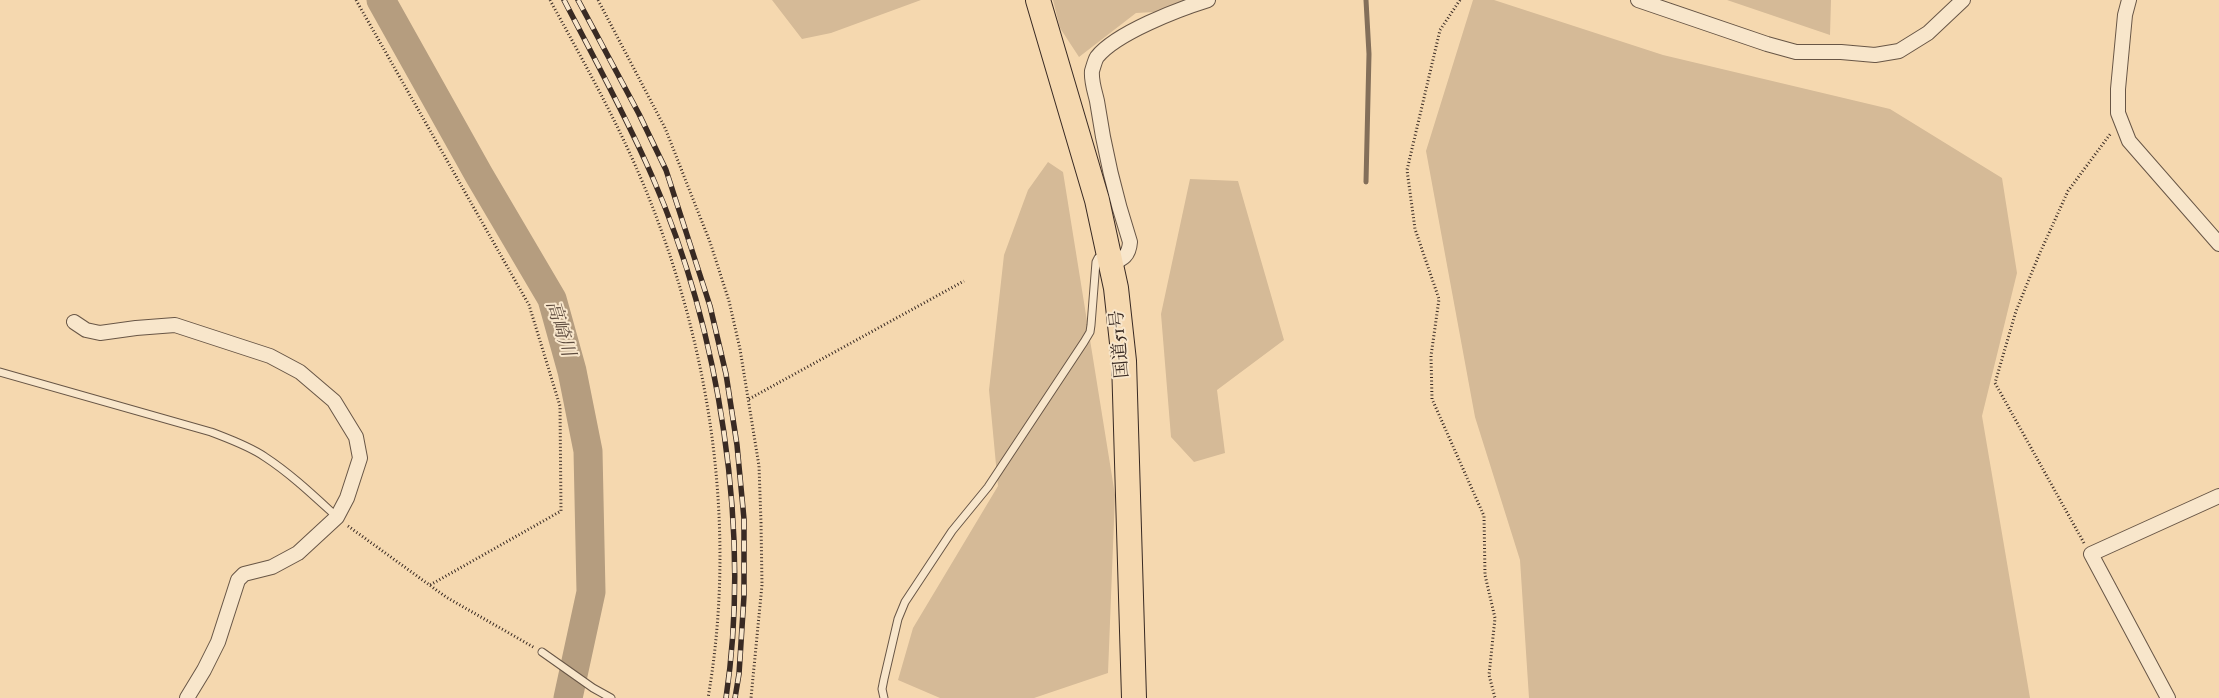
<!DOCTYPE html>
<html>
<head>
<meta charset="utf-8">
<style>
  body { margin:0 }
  canvas { display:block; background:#f5d8af }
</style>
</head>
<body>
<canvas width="2219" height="698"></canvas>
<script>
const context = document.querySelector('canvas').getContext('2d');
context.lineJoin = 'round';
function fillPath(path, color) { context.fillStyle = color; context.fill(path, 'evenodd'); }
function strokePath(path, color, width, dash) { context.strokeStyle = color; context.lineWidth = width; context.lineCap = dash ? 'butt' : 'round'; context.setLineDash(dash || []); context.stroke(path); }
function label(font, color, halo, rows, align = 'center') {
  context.font = font + ' "IM FELL Double Pica","Noto Serif JP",serif'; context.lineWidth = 4; context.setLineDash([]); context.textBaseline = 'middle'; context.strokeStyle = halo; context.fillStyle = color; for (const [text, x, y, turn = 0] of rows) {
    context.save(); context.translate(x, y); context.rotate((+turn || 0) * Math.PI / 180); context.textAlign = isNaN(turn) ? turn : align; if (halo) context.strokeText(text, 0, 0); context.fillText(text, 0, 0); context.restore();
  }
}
const green = new Path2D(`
  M772,0H921L831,33L802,39Z
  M1053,0H1209L1189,10L1136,13L1079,57L1060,28Z
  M1473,0H1494L1663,55L1890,109L2002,178L2017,273L1982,416L2030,698H1529L1520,560L1475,417L1426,151Z
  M1727,0H1831L1830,35Z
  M1048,162L1063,172L1115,495L1108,673L1034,698H940L898,680L913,628L998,486L989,390L1004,255L1028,190Z
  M1190,179L1238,181L1284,340L1217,390L1225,453L1194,462L1171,437L1161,314Z`);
const stream = new Path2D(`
  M1366,182L1369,54L1366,0`);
const river = new Path2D(`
  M381,0L479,175L552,299L572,371L588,451L591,592L568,698`);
const path = new Path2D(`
  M356,0L529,305L560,406L561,511L430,585
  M550,0C582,59 616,119 642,181C710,343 738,525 708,698
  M598,0L665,128L710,242L729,301L740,349L759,466L761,523L762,585L751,698
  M1460,0L1440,30L1407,170L1415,229L1439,299L1431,356L1432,399L1484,516L1485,575L1495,618L1489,675L1495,698
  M749,399L964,281
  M348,526L446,597L535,648
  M2084,543L1995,383L2016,311L2039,255L2068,191L2111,133`);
const service = new Path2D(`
  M0,372L211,432C229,439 249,446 265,457C291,474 314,496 337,517
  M542,652L593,688L611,698
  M884,698L882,689L884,679L898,619L905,602L952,531L988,487L1084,342L1090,332L1091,325L1096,262L1098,258L1105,255`);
const minor = new Path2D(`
  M1638,0L1767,44L1796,52H1841L1875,55L1899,51L1928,33L1963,0
  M2129,0L2125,15L2118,89V113L2129,141L2219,244
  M1111,264C1123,259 1129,256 1130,242C1115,196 1104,149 1097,101C1095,92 1091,81 1092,71C1093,68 1095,60 1097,57C1116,33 1179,9 1208,0
  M74,322L86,330L100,333L136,328L175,325L270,356L300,372L334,401L356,437L360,458L347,498L337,517L298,553L272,567L244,574L238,580L218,642L204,670L187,698
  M2168,698L2091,554L2219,496`);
const trunk = new Path2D(`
  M1038,0L1097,200L1116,288L1124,361L1134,698`);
const rail = new Path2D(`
  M564,0C594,58 626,116 652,176C720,331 751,530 726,698
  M578,0L639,114L666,170L710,306L726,374L737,445L744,519V596L739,674L735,698`);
const streetNames = [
  ["国道51号",1121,344,-95]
];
const waterNames = [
  ["高崎川",559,329,73]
];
fillPath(green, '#d5ba97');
strokePath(stream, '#836f5a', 5);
strokePath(river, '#b59d7f', 29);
strokePath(service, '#685646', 9);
strokePath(minor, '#685646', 16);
strokePath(trunk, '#392a23', 26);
strokePath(path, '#392a23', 3, [1, 2.5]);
strokePath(service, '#f8e6cb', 7);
strokePath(minor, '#f8e6cb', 14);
strokePath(trunk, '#f5d8af', 24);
strokePath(rail, '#392a23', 5.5);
strokePath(rail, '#f8e6cb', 4, [11]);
label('18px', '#392a23', '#f8e6cb', streetNames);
label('italic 19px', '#5e4c3f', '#f8e6cb', waterNames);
</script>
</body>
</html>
